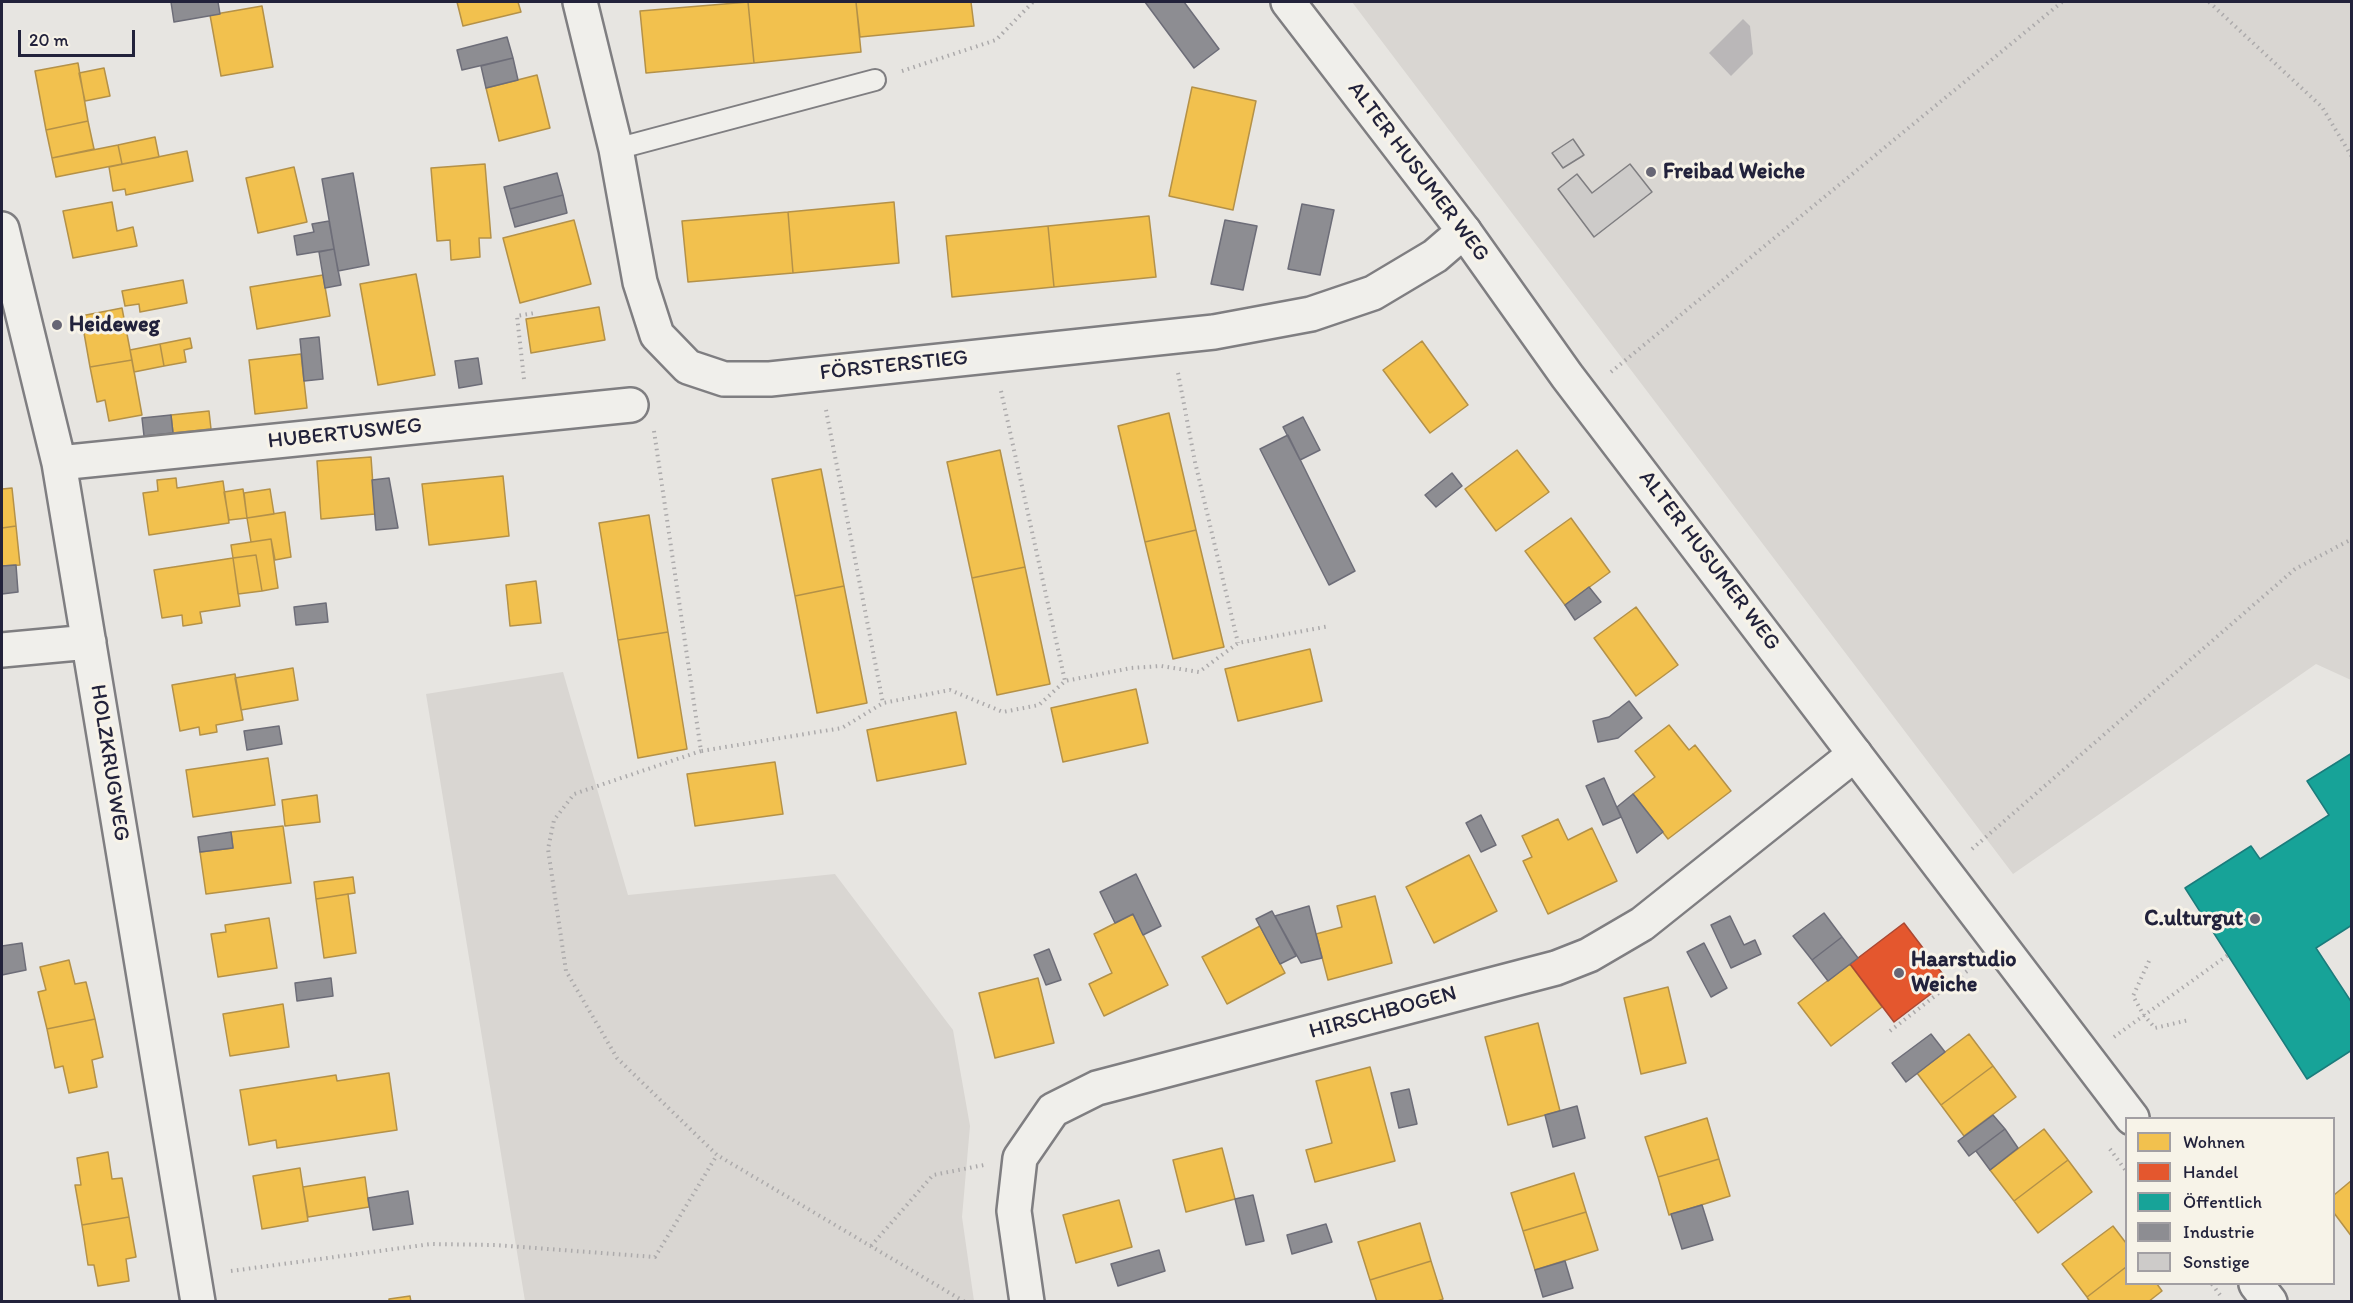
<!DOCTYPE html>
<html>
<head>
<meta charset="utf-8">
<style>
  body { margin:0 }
  #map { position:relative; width:2353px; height:1303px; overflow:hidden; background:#e7e5e1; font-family:Itim,sans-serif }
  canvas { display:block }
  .frame { position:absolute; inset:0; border:3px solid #22223b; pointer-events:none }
  .legend { position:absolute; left:2125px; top:1117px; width:210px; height:168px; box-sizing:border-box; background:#f7f3e8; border:2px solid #a29fa3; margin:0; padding:8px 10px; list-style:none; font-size:18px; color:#22223b }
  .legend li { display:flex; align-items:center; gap:12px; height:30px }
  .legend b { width:30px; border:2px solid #a29fa3 }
  .scale { position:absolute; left:18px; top:30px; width:117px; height:27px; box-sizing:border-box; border:3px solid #22223b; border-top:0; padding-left:8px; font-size:18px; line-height:21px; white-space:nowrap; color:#22223b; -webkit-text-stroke:4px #f7f3e8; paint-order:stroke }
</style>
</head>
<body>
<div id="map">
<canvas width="2353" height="1303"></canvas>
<div class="frame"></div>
<ul class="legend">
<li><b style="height:16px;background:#f2c14e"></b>Wohnen</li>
<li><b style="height:16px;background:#e4572e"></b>Handel</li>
<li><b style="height:16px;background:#17a398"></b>Öffentlich</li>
<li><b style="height:16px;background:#8d8d92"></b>Industrie</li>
<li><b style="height:16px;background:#cdcbc9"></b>Sonstige</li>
</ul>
<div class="scale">20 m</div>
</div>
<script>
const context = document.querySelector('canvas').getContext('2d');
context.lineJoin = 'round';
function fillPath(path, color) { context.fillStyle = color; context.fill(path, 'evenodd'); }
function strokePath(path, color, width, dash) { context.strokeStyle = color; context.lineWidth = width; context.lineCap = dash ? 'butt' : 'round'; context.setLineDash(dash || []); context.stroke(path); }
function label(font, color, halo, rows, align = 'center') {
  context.font = font + ' Itim,sans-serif'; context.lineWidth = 6; context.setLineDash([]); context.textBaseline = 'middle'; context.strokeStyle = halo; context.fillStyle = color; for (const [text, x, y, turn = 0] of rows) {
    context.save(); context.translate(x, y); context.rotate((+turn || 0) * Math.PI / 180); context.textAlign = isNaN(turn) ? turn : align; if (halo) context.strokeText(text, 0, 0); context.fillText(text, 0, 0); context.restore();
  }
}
const green = new Path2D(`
  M1352,2H2351V680L2316,664L2013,874Z
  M563,672L628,895L835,874L953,1030L970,1126L962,1217L974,1301H525L426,694Z`);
const water = new Path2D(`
  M1743,19L1750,26L1753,54L1731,76L1709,53Z`);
const homes = new Path2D(`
  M457,2H518L521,12L463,26Z
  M748,2H856L861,52L754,63Z
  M748,2L754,63L646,73L640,11Z
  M856,2H971L974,26L860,37Z
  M262,6L273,67L221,76L210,15Z
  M78,63L88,121L46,130L35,71Z
  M104,68L110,96L85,101L79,73Z
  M537,75L550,128L499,141L486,88Z
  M1192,87L1256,101L1233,210L1169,196Z
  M88,121L94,149L52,158L46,130Z
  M155,137L159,157L122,164L118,145Z
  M118,145L122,164L56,177L52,158Z
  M187,151L193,181L126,195L125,189L113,191L109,167Z
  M485,164L491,238H479L480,257L451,260L450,240L437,241L431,168Z
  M294,167L307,222L258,233L246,178Z
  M112,202L117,231L133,227L137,246L73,258L63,211Z
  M894,202L899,263L793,273L788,212Z
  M788,212L793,273L688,282L682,221Z
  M1149,216L1156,277L1054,287L1048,226Z
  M574,220L591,284L520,303L503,238Z
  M1048,226L1054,287L952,297L946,236Z
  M416,274L435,375L378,385L360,284Z
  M323,275L330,316L257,329L250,287Z
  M183,280L187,303L140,312L139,304L125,306L122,291Z
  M599,307L605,340L531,353L526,319Z
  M122,308L132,360L90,367L81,316Z
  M190,338L192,348L184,350L186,362L164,366L160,344Z
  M1422,341L1468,405L1430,433L1383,370Z
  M160,344L164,366L134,372L130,350Z
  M301,354L307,408L255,414L249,360Z
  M132,360L142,415L109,421L105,400L97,402L90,367Z
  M209,411L211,429L173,433L171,415Z
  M1169,413L1196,530L1145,542L1118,426Z
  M1000,450L1025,567L972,578L947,462Z
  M1517,450L1549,492L1496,531L1465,489Z
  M371,457L375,514L321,519L317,461Z
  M821,469L844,586L795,596L772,479Z
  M503,476L509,536L429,545L422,484Z
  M176,478L177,488L223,481L229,523L149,535L143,493L158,491L157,480Z
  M12,488L16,526L2,528V489Z
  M243,489L247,518L229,520L224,492Z
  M270,489L274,514L247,518L244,493Z
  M285,512L291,557L275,560L271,539L251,542L247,518Z
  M649,515L668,632L618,640L599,523Z
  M1571,518L1610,572L1565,605L1525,551Z
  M16,526L20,565L2,566V528Z
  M1196,530L1224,647L1173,659L1145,542Z
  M271,539L278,588L262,591L256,555L233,558L231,545Z
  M256,555L262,591L238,594L233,558Z
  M233,558L240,606L200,612L202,623L183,626L182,615L162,618L154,570Z
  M1025,567L1050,684L997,695L972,578Z
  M536,581L541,623L510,626L506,585Z
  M844,586L867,703L817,713L795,596Z
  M1636,607L1678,665L1636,696L1594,638Z
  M668,632L687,749L638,758L618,640Z
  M1310,649L1322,701L1238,721L1225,669Z
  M293,668L298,700L241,710L235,678Z
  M235,674L243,720L216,725L217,732L200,735L199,727L180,731L172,685Z
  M1136,689L1148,743L1063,762L1051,708Z
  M956,712L966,764L877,781L867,730Z
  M1669,725L1689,750L1695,745L1731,791L1668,839L1633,794L1655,777L1635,751Z
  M268,758L275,805L193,817L186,770Z
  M775,762L783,814L695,826L687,774Z
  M317,795L320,822L285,826L282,800Z
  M1558,819L1568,840L1592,828L1617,881L1548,914L1523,861L1532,857L1522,836Z
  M283,826L291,883L206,894L200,852L233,848L231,832Z
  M1469,855L1497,911L1434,943L1406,887Z
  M353,877L355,893L316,899L314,882Z
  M348,894L356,953L324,958L316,899Z
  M1375,896L1392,963L1328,980L1316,934L1342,927L1337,906Z
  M1133,914L1168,985L1104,1016L1089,984L1112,973L1094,934Z
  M269,918L277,968L218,977L211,934L226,932L225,925Z
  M1260,926L1285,973L1227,1004L1202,957Z
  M69,960L75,984L86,982L95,1019L47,1029L38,992L46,990L40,967Z
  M1850,964L1882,1007L1831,1046L1798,1003Z
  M1038,978L1054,1043L995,1058L979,993Z
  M1668,987L1686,1063L1641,1074L1624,998Z
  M283,1004L289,1047L230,1056L223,1014Z
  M95,1019L103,1057L92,1060L97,1087L69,1093L63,1066L55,1068L47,1029Z
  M1538,1023L1560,1111L1508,1125L1485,1037Z
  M1969,1034L1993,1066L1941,1105L1917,1073Z
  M1993,1066L2016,1097L1964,1136L1941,1105Z
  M1370,1067L1395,1161L1315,1182L1306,1150L1332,1143L1316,1081Z
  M389,1073L397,1130L277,1148L276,1140L249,1145L240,1090L336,1075L337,1081Z
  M1707,1118L1719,1159L1658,1177L1645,1137Z
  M2044,1129L2068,1160L2014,1201L1990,1170Z
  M1222,1148L1235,1199L1186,1212L1173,1160Z
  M108,1152L112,1179L122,1178L129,1217L82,1225L75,1185H81L77,1158Z
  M1719,1159L1730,1196L1669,1215L1658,1177Z
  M2068,1160L2092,1192L2038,1233L2014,1201Z
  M300,1168L308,1221L262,1229L253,1176Z
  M1574,1173L1586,1212L1523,1231L1511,1193Z
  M365,1177L369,1207L308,1217L303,1187Z
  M2352,1180V1237L2334,1213V1195Z
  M1119,1200L1132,1247L1076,1263L1063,1215Z
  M1586,1212L1598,1250L1535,1270L1523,1231Z
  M129,1217L136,1257L126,1259L129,1281L98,1286L94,1265H88L82,1225Z
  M1420,1223L1431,1261L1370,1280L1358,1242Z
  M2113,1226L2126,1243V1267L2087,1297L2062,1264Z
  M1431,1261L1443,1299L1435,1302H1377L1370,1280Z
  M2126,1267V1284H2157L2162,1291L2148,1302H2090L2087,1297Z
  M410,1296L411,1302H389V1299Z`);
const shops = new Path2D(`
  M1904,923L1948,981L1894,1022L1850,964Z`);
const public = new Path2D(`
  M2352,753V925L2316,948L2352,1003V1050L2307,1079L2185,888L2251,846L2260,859L2329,815L2307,781Z`);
const industry = new Path2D(`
  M171,2H218L220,14L174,22Z
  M1145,2H1184L1219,49L1194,68Z
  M507,37L513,58L462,70L457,50Z
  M513,58L518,80L486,88L481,66Z
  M353,173L369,265L338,271L322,179Z
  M557,173L563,195L510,209L504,187Z
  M563,195L567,213L515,227L510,209Z
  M1302,204L1334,210L1320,275L1288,269Z
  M1225,220L1257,226L1243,290L1211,284Z
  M329,221L334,249L297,255L294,236L314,232L312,224Z
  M334,249L341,285L325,288L319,252Z
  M319,337L323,379L304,381L300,339Z
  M478,358L482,384L459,388L455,361Z
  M171,415L173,433L144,436L142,418Z
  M1303,417L1320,450L1300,460L1283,427Z
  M1288,435L1355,571L1329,585L1260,449Z
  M1452,473L1462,486L1436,507L1425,495Z
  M389,478L398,528L376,530L372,480Z
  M16,565L18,592L2,594V566Z
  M1589,587L1601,602L1575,620L1565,605Z
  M326,603L328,622L296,625L294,607Z
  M1629,701L1642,718L1618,738L1598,742L1593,721L1609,717Z
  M279,726L282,744L247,750L244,731Z
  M1604,778L1621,817L1603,825L1586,786Z
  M1633,794L1663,832L1637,853L1617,807Z
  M1481,815L1496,845L1481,852L1466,823Z
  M231,832L233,848L200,852L198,837Z
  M1136,874L1161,926L1143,935L1133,914L1115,923L1100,892Z
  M1309,906L1322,958L1301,963L1275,916Z
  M1272,911L1296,956L1280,964L1256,919Z
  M1824,913L1842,937L1812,960L1793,936Z
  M1730,916L1744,945L1755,940L1761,954L1731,968L1711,925Z
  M1842,937L1858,958L1828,981L1812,960Z
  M22,943L26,970L2,975V946Z
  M1704,943L1727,988L1711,997L1687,952Z
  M1049,949L1061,980L1046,985L1034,955Z
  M331,978L333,996L297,1001L295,983Z
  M1931,1034L1945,1052L1906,1082L1892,1063Z
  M1409,1089L1417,1124L1399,1128L1391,1093Z
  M1577,1106L1585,1138L1553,1147L1545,1115Z
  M1993,1115L2005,1129L1969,1156L1958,1141Z
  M2005,1129L2018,1148L1990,1170L1976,1151Z
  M408,1191L413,1224L373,1230L368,1198Z
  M1253,1195L1264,1241L1246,1245L1235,1199Z
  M1702,1205L1713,1240L1682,1249L1671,1214Z
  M1326,1224L1332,1242L1292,1254L1287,1235Z
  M1159,1250L1165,1271L1118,1286L1111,1264Z
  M1565,1261L1573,1288L1543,1297L1535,1270Z`);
const building = new Path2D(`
  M1573,139L1584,155L1563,168L1552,153Z
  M1630,164L1652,192L1594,237L1558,189L1577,174L1592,193Z`);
const path = new Path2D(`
  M2209,2L2322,107L2352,157
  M902,71L996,40L1033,2
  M1611,372L2062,2
  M1178,373L1195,462L1238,643
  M524,379L517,316L535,313
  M1001,391L1065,681
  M826,410L883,703
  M654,431L701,751L842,728L883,703L950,690L1003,712L1039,705L1065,681L1131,668L1161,666L1199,672L1238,643L1330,626
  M701,751L574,794L554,820L548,849L566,971L617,1058L717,1155L965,1302
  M1972,849L2295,569L2352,539
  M2149,961L2133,996L2143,1014L2155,1028L2189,1020
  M1890,1031L1971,968
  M2114,1037L2228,955
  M2110,1149L2126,1171
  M871,1246L933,1175L984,1165
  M231,1271L431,1244L495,1245L655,1257L717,1155
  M2212,1284L2220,1295`);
const lane = new Path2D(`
  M616,149L875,80`);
const street = new Path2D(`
  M580,2L616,149L640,282L657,335L688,367L724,379H770L1214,332L1311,314L1373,293L1435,256L1464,231
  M2,229L59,463L198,1302
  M59,463L631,405
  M2,650L89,642
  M1027,1302L1014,1211L1020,1158L1053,1110L1097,1088L1556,968L1589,955L1642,924L1855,754`);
const secondary = new Path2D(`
  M1288,2L1464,231L1567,376L2132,1118
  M2256,1284L2270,1302`);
const markers = [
  [1651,172,6,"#676675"],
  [57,325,6,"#676675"],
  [2255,919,6,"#676675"],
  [1899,973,6,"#676675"]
];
const streetNames = [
  ["ALTER HUSUMER WEG",1418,172,53],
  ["FÖRSTERSTIEG",894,366,-6],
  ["HUBERTUSWEG",345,434,-6],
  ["ALTER HUSUMER WEG",1709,561,53],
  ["HOLZKRUGWEG",109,763,81],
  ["HIRSCHBOGEN",1383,1013,-15]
];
const poiNames = [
  ["Freibad Weiche",1663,172],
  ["Heideweg",69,325],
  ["C.ulturgut",2243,919,"right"],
  ["Haarstudio",1911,960],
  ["Weiche",1911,985]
];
fillPath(green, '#d9d6d2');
fillPath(water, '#bab7b8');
fillPath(homes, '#f2c14e');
strokePath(homes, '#b49148', 1.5);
fillPath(shops, '#e4572e');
strokePath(shops, '#aa4732', 1.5);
fillPath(public, '#17a398');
strokePath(public, '#1a7c7c', 1.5);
fillPath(industry, '#8d8d92');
strokePath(industry, '#6d6d78', 1.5);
fillPath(building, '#cdcbc9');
strokePath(building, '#7f7e81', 1.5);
strokePath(lane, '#7f7e81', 24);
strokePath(street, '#7f7e81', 38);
strokePath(secondary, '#7f7e81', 38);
strokePath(path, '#acaaab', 4, [1.5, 4.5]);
strokePath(lane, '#f0efeb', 20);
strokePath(street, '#f0efeb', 33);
strokePath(secondary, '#f0efeb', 33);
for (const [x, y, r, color] of markers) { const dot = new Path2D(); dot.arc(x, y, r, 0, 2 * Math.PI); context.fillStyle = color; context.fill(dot); strokePath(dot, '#f7f3e8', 2); }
label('22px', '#22223b', '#f7f3e8', streetNames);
label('bold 22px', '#22223b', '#f7f3e8', poiNames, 'left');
</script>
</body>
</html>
